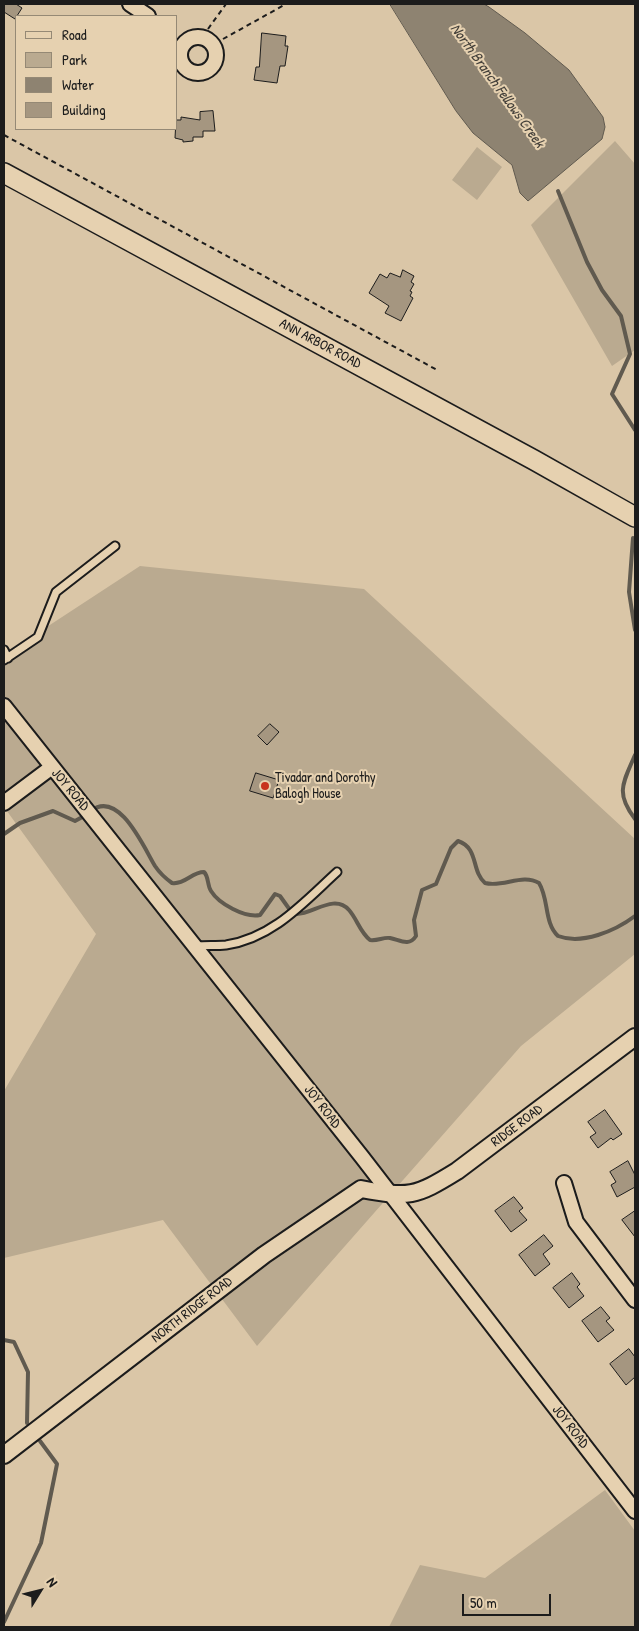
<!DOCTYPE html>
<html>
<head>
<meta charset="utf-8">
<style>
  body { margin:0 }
  #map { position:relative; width:639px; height:1631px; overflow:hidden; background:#dac6a7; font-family:"Patrick Hand",sans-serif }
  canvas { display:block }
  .frame { position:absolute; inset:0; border:5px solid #1c1c1c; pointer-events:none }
  .legend { position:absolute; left:15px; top:15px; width:162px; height:115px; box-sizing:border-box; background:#e6d1b0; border:1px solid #958975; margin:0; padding:6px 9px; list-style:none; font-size:15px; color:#1c1c1c }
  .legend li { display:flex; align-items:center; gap:10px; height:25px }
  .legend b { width:25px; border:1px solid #958975 }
  .north { position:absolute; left:15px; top:1566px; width:50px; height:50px; -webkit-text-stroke:4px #e6d1b0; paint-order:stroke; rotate:54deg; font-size:14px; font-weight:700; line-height:20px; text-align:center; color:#1c1c1c }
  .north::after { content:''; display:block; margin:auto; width:18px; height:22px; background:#1c1c1c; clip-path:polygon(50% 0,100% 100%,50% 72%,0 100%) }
  .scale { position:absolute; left:462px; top:1594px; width:89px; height:22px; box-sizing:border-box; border:2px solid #1c1c1c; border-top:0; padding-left:6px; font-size:15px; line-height:18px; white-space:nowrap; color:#1c1c1c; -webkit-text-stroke:4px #e6d1b0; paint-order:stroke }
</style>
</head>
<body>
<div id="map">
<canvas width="639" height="1631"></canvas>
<div class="frame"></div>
<ul class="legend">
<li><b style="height:6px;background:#e6d1b0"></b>Road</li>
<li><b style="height:14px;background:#baaa90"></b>Park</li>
<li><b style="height:14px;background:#8e8371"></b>Water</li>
<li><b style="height:14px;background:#a59680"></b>Building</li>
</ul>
<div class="north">N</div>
<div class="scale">50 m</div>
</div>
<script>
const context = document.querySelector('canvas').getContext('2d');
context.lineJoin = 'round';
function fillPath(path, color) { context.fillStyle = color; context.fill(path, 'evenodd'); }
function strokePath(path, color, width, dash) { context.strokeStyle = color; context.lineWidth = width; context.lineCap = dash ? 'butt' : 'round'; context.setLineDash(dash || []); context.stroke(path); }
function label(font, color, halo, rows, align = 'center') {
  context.font = font + ' "Patrick Hand",sans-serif'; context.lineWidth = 4; context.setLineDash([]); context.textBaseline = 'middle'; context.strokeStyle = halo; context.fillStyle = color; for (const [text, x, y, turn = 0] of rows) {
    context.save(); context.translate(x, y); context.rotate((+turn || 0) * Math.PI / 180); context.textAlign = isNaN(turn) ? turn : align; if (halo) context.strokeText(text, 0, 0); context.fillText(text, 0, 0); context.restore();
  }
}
const green = new Path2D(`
  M615,141L635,164V350L612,366L531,225Z
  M477,147L502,167L477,200L452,180Z
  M140,566L364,589L635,839V954L521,1046L257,1346L163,1220L4,1258V1091L96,934L4,807V655Z
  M605,1490L635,1531V1627H389L420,1565L485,1578Z`);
const water = new Path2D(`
  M390,4H484L489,7L525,33L569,70L603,117L605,127L602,139L528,201L520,193L512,165L473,133L456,111Z`);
const stream = new Path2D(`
  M558,191L587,262L602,290L621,316L630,354L612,394L635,430
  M633,538L629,592L635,630
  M635,755C623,783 615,793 635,819
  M91,811C119,789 144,848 155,866C159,872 165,878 172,883C184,885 192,872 204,872C209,877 207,885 211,891C219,904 245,918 260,915L275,894L280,896L290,910
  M4,834L20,823L53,811L75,821L86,815
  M296,914C312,915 334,893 349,910C357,919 360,932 370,940C378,941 383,937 390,938C400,940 409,947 416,936L414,920L422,890L436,884L451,848L458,841C479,848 471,871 485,883C503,888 522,873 539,883C549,899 544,923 558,936C582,945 615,931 635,916
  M4,1340L14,1342L28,1372L27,1423
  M4,1622L41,1543L57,1464L40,1441`);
const building = new Path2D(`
  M4,4H16L22,8L15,19L4,12Z
  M262,33L286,36L285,46H288L285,66H280L277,83L254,80L256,67H259Z
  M213,111L215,131H203V137H193V141L183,142V140L175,138L176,120H181V117L200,120V112Z
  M403,270L414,276L411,282L414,284L410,291L412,292L410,296L413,298L401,321L385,313L389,306L369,293L380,274L387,278L390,273L400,277Z
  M270,724L279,732L267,745L258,736Z
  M256,773L279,780L273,798L250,791Z
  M605,1110L622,1134L613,1140L611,1138L598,1148L590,1137L596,1133L588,1122Z
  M628,1161L635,1175V1187L617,1197L611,1185L616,1182L610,1172Z
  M514,1197L523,1208L519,1211L527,1220L511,1232L495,1211Z
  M635,1211V1237L622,1220Z
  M544,1235L553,1246L543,1254L550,1264L535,1276L519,1255Z
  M572,1273L580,1284L577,1287L584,1296L569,1308L553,1288Z
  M601,1307L610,1318L606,1321L614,1330L598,1342L582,1321Z
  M629,1349L635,1357V1377L626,1385L610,1364Z`);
const path = new Path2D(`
  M208,29L226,4
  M223,39L286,4
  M4,135L439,371`);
const service = new Path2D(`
  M4,650L8,658
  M4,660L38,637L56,592L115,546
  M196,946C206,945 216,946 226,945C273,938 304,902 337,872`);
const minor = new Path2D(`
  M130,4L148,16
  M180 55a18 18 0 1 1 36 0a18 18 0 1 1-36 0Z
  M4,706L362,1157L635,1511
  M4,803L52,767
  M564,1183L576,1222L635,1300`);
const tertiary = new Path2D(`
  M4,1455L264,1255L361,1189C409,1198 415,1197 457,1171L635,1037`);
const secondary = new Path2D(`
  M4,173L534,460L635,517`);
const markers = [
  [265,786,5,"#c8321e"]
];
const streetNames = [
  ["ANN ARBOR ROAD",320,344,28],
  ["JOY ROAD",70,790,50],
  ["JOY ROAD",322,1107,52],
  ["RIDGE ROAD",517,1126,-37],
  ["NORTH RIDGE ROAD",192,1310,-38],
  ["JOY ROAD",570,1427,52]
];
const poiNames = [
  ["Tivadar and Dorothy",275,778],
  ["Balogh House",275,794]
];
const waterNames = [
  ["North Branch Fellows Creek",497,86,54]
];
fillPath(green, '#baaa90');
fillPath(water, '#8e8371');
strokePath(water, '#605a4f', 1);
strokePath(stream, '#605a4f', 4);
fillPath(building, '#a59680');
strokePath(building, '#1c1c1c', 1);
strokePath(service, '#1c1c1c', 11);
strokePath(minor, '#1c1c1c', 18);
strokePath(tertiary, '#1c1c1c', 20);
strokePath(secondary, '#1c1c1c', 22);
strokePath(path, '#1c1c1c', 2, [5, 4]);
strokePath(service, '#e6d1b0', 7);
strokePath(minor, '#e6d1b0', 14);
strokePath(tertiary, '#e6d1b0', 16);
strokePath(secondary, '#e6d1b0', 19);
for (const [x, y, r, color] of markers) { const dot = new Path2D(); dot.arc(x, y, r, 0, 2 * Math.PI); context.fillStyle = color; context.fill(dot); strokePath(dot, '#e6d1b0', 2); }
label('14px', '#1c1c1c', '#e6d1b0', streetNames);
label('14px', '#1c1c1c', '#e6d1b0', poiNames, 'left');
label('italic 15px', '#44403a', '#e6d1b0', waterNames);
</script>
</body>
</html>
